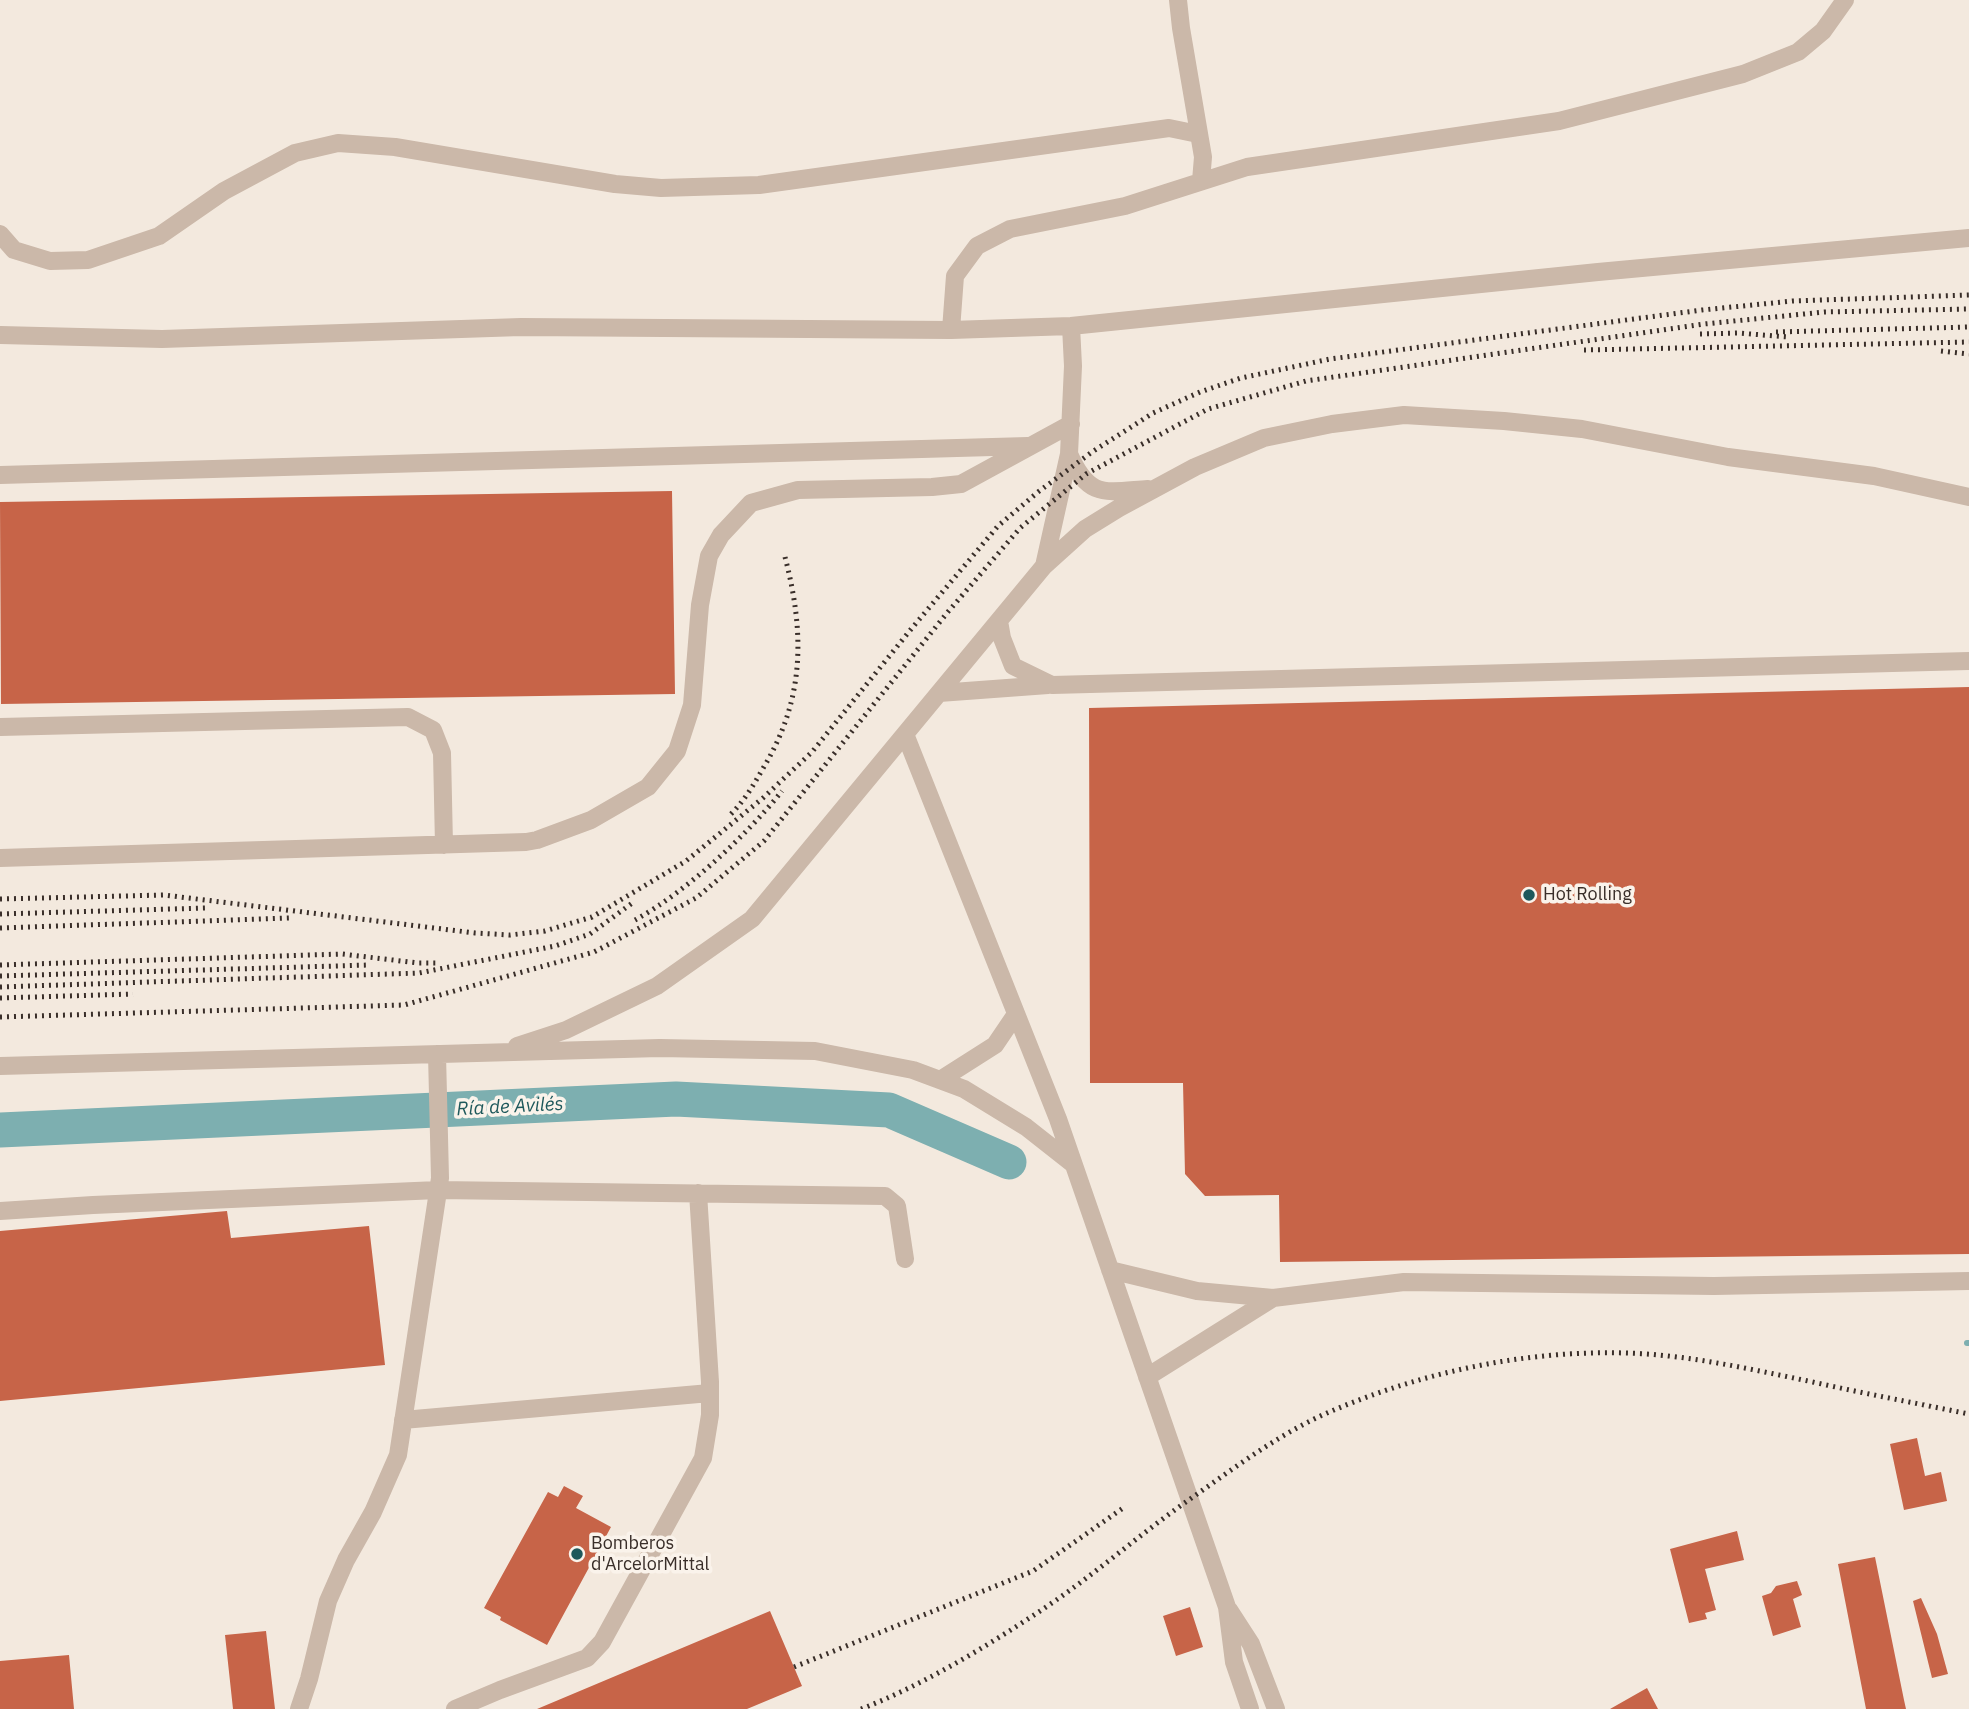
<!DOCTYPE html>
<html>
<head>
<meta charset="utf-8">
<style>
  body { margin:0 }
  canvas { display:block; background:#f3e9de }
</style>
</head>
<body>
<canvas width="1969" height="1709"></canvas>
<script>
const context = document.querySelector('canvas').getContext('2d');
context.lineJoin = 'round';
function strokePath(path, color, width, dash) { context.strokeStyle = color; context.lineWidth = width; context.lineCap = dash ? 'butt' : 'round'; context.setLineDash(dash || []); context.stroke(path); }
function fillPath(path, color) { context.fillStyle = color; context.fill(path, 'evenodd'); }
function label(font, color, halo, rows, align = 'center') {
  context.font = font + ' "IBM Plex Sans",sans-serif'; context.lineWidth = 7; context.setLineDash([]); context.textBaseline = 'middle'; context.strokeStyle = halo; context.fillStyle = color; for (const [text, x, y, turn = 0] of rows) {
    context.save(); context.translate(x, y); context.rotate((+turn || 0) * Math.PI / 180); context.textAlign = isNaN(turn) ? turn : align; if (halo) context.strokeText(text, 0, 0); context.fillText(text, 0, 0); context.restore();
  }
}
const stream = new Path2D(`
  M1967,1343H1969`);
const river = new Path2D(`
  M0,1130L676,1099L889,1110L1009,1162`);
const building = new Path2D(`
  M672,491L675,694L1,704L0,502Z
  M1969,687V1254L1280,1262L1279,1195L1205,1196L1185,1174L1183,1083H1090L1089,708Z
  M227,1211L231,1238L369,1226L385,1365L0,1401V1231Z
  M1917,1438L1925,1476L1941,1472L1947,1501L1904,1510L1890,1444Z
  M564,1486L583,1496L576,1508L611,1527L547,1645L500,1620L501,1617L484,1608L548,1492L558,1497Z
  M1737,1531L1744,1560L1705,1569L1716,1610L1705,1613L1707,1619L1689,1623L1670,1549Z
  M1875,1557L1904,1700L1906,1709H1866L1838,1564Z
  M1797,1581L1802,1595L1793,1599L1801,1627L1773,1636L1762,1596L1771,1593L1776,1586Z
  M1921,1598L1937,1634L1948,1674L1932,1678L1913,1601Z
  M1190,1607L1203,1647L1176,1656L1163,1616Z
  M770,1611L802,1686L747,1709H537Z
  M266,1631L275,1709H233L225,1635Z
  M69,1655L74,1709H0V1661Z
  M1647,1688L1658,1709H1610Z`);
const minor = new Path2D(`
  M1178,0L1181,28L1203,157L1201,181
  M0,234L14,250L50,261L88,260L159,236L224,191L295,153L338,143L395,147L615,184L661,188L759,185L1169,128L1198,134
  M951,330L955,276L977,246L1010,229L1125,206L1247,167L1559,121L1743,74L1798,52L1823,31L1845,0
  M0,335L162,339L521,327L951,330L1071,326L1598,272L1969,238
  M1069,454C1089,499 1104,492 1148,489
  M0,475L1028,446
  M1044,566L1085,529L1119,508L1195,467L1264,438L1332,424L1404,415L1504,421L1582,429L1728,457L1874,476L1969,497
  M999,621L1002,638L1013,666L1052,685L1969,661
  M939,693L1048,685
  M0,727L408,717L433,730L442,753L444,845
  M905,734L1058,1119L1227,1607L1234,1662L1250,1709
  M0,858L526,842L537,840L591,820L648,787L677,751L692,705L700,605L709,556L721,535L751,503L798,490L932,487L961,484L1071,424
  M517,1046L566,1030L657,986L752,919L1044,566L1069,454L1073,366L1071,326
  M0,1066L660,1048L815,1051L913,1070L964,1089L1026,1127L1073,1164
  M940,1080L995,1045L1016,1014
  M0,1211L93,1205L438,1190L885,1196L897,1206L905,1259
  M1110,1270L1197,1291L1273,1298L1404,1282L1714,1286L1969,1281
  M1147,1377L1273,1298
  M403,1420L710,1393
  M1229,1610L1251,1644L1276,1709
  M299,1709L309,1679L328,1601L346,1560L373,1512L398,1455L440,1178L437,1054
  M455,1709L500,1690L587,1658L602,1642L703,1458L710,1415V1382L698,1193`);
const rail = new Path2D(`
  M1776,332L1969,327
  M1700,334L1738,333L1788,337
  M1584,350L1969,342
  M1941,351L1969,354
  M731,814C744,801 753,786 762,770C805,700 805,634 785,557
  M0,899L164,895L475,933L510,935L545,931L592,917L686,861L763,798L812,752L912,628L998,526L1038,492L1092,452L1153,413L1200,392L1241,378L1330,359L1702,310L1793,301L1969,295
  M0,914L206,908
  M635,920C686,892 746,836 782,791
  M0,928L290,918
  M0,965L342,954L418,963H437
  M0,976L369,965
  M0,987L419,973L555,946L590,934L635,901
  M0,998L133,994
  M0,1017L404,1005L594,952L696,898L764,841L947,613L1020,528L1086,474L1208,409L1306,381L1704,324L1824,312L1969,309
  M794,1667L1033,1571L1126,1506
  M861,1709C921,1686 984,1648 1037,1613C1088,1580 1134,1539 1183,1504C1229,1472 1275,1436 1327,1413C1426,1370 1538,1347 1647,1354C1701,1358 1755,1370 1808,1381C1862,1393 1915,1403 1969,1414`);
const markers = [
  [1529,895,7,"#1e585b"],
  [577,1554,7,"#1e585b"]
];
const poiNames = [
  ["Hot Rolling",1543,895],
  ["Bomberos",591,1544],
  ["d'ArcelorMittal",591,1565]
];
const waterNames = [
  ["Ría de Avilés",510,1107,-3]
];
strokePath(stream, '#7dafb0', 6);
strokePath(river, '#7dafb0', 35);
fillPath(building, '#c76448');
strokePath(minor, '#cbb8a9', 18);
strokePath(rail, '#392e29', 5, [2, 5]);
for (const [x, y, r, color] of markers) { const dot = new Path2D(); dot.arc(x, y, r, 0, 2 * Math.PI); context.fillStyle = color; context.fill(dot); strokePath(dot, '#faf3eb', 2.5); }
label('18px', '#392e29', '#faf3eb', poiNames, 'left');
label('italic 19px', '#1e585b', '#faf3eb', waterNames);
</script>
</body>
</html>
